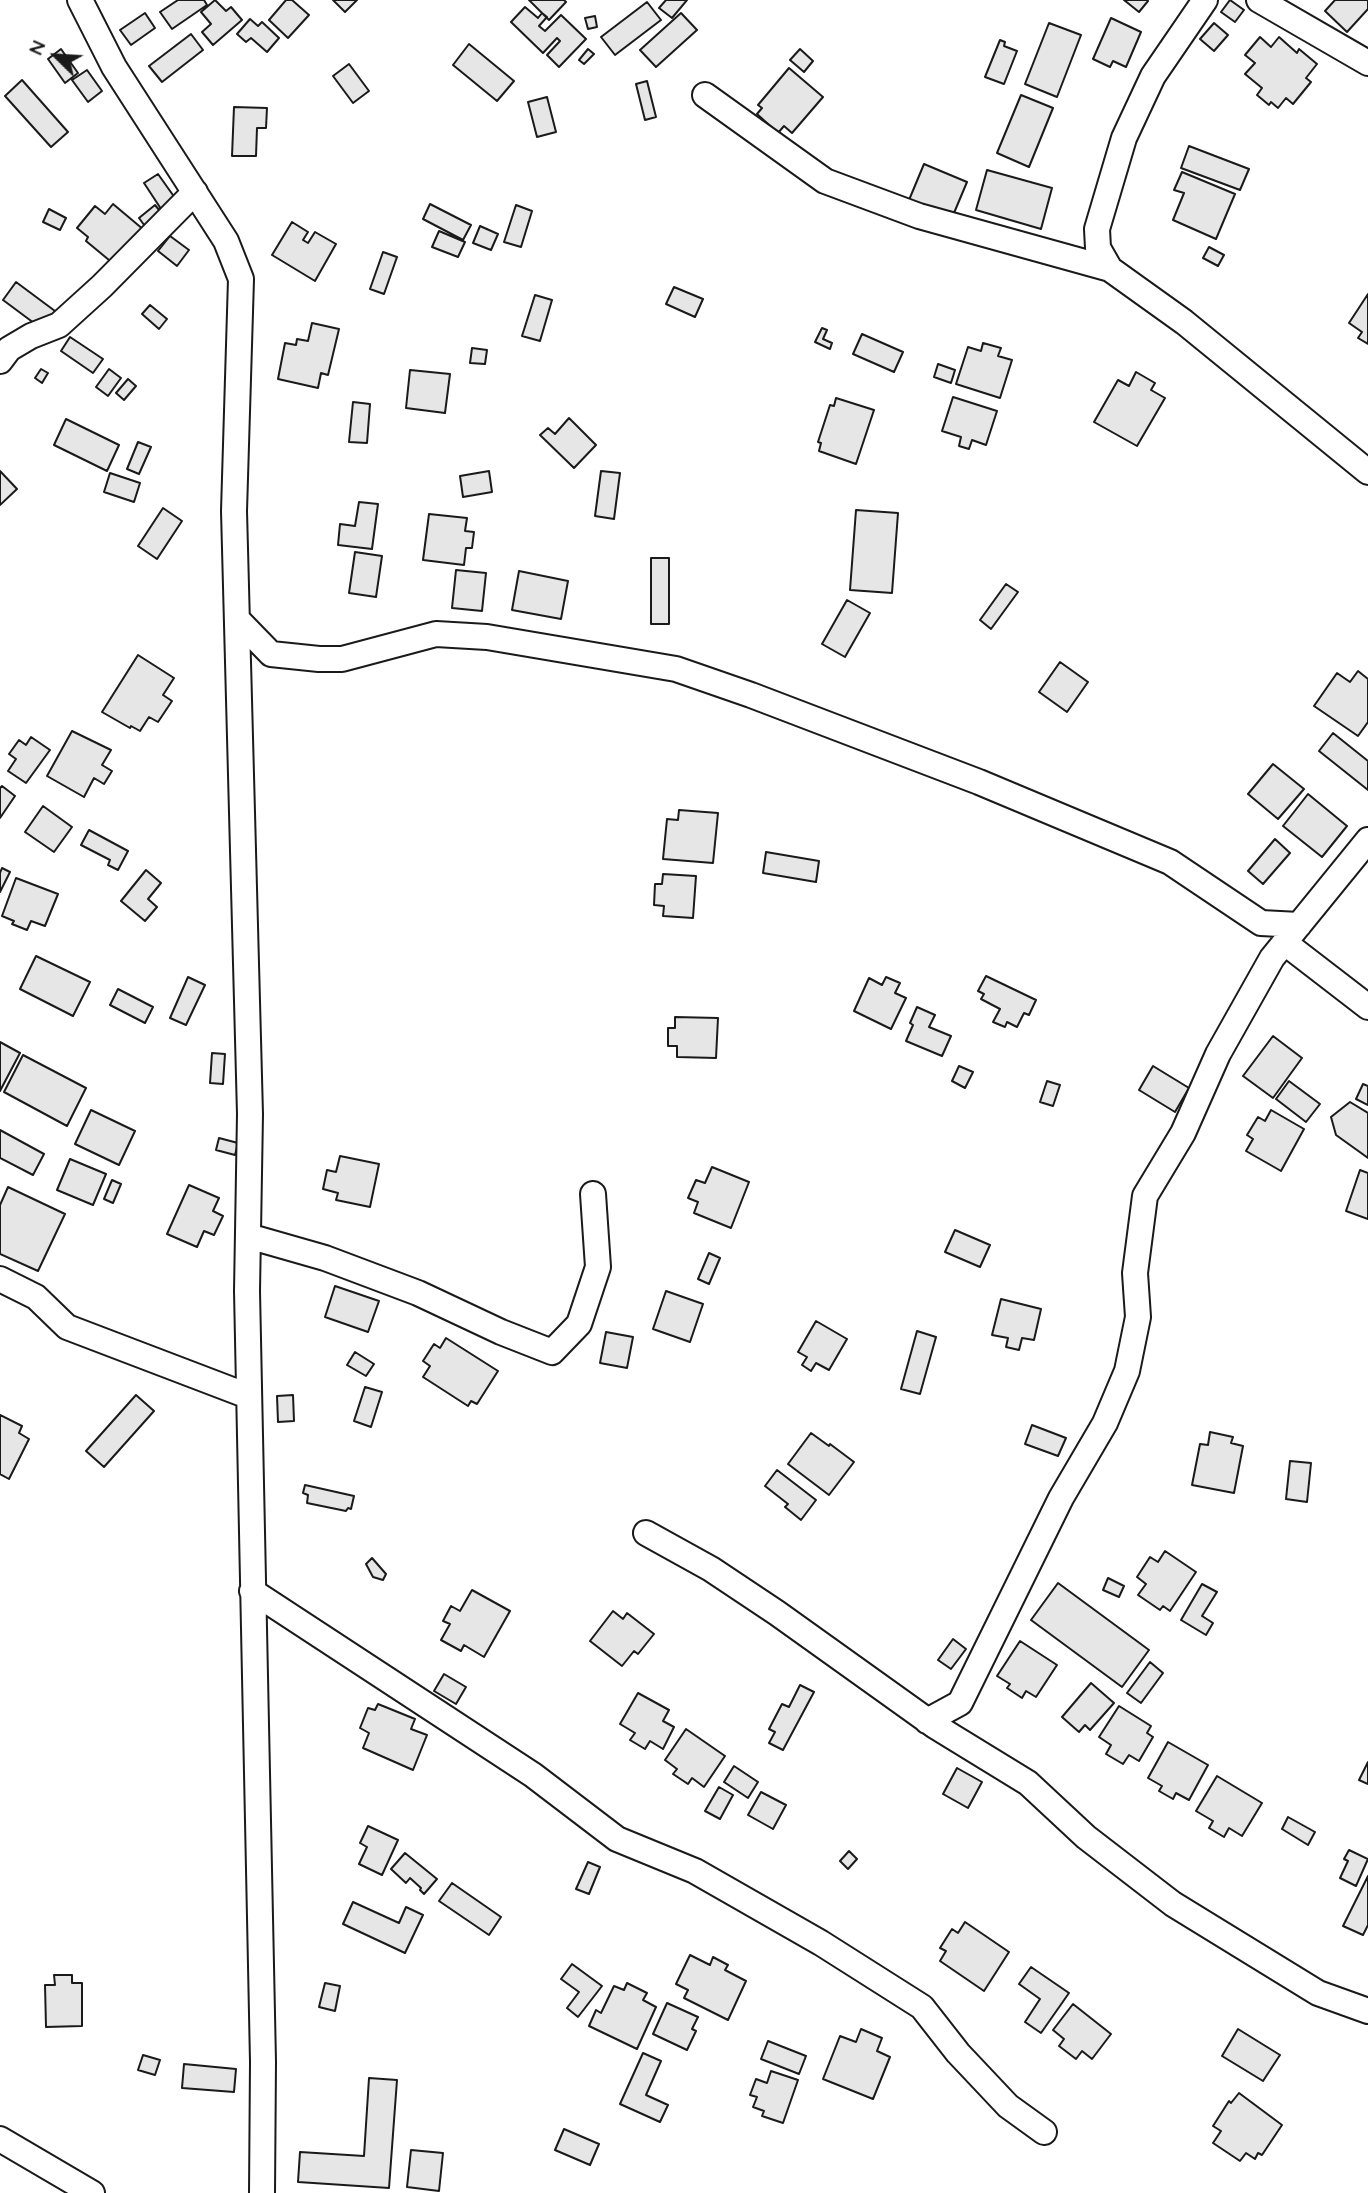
<!DOCTYPE html>
<html>
<head>
<meta charset="utf-8">
<style>
  body { margin:0 }
  #map { position:relative; width:1368px; height:2193px; overflow:hidden; background:#fff; font-family:Quicksand,sans-serif }
  canvas { display:block }
  .north { position:absolute; left:21px; top:21px; width:70px; height:70px; -webkit-text-stroke:5px #fff; paint-order:stroke; rotate:294deg; font-size:19px; font-weight:700; line-height:28px; text-align:center; color:#1a1a1a }
  .north::after { content:''; display:block; margin:auto; width:24px; height:32px; background:#1a1a1a; clip-path:polygon(50% 0,100% 100%,50% 72%,0 100%) }
</style>
</head>
<body>
<div id="map">
<canvas width="1368" height="2193"></canvas>
<div class="north">N</div>
</div>
<script>
const context = document.querySelector('canvas').getContext('2d');
context.lineJoin = 'round';
function fillPath(path, color) { context.fillStyle = color; context.fill(path, 'evenodd'); }
function strokePath(path, color, width, dash) { context.strokeStyle = color; context.lineWidth = width; context.lineCap = dash ? 'butt' : 'round'; context.setLineDash(dash || []); context.stroke(path); }
const building = new Path2D(`
  M178,0H204L207,5L172,29L160,12Z
  M215,0L226,11L231,7L242,20L213,45L202,32L211,24L201,12Z
  M286,0H292L309,15L288,38L269,20Z
  M333,0H357L345,12Z
  M529,0H564L566,2L549,20Z
  M666,0H687L672,18L659,8Z
  M1124,0H1147L1148,1L1139,12Z
  M1230,0L1244,10L1235,22L1221,12Z
  M1335,0H1368V9L1347,32L1325,11Z
  M647,2L661,20L615,55L601,37Z
  M525,7L538,18L542,13L547,17L539,26L545,31L561,15L586,39L559,67L547,55L560,41L557,38L543,53L511,22Z
  M145,13L155,28L131,45L120,30Z
  M681,13L697,30L656,67L640,50Z
  M595,16L597,27L588,29L585,18Z
  M1111,18L1141,32L1126,67L1113,61L1110,67L1093,59Z
  M250,19L258,26L262,22L279,38L267,52L251,38L246,42L237,34Z
  M1049,23L1081,35L1057,97L1025,84Z
  M1214,23L1228,35L1214,51L1200,39Z
  M191,34L203,50L162,82L149,66Z
  M1260,37L1271,47L1279,37L1297,53L1299,49L1317,64L1306,78L1311,82L1293,104L1286,98L1278,108L1271,102L1269,105L1257,95L1262,88L1245,74L1255,63L1245,55Z
  M1000,40L1005,42L1004,46L1017,51L1004,84L985,77Z
  M469,44L514,81L497,101L453,65Z
  M61,49L78,73L65,83L48,59Z
  M588,49L594,54L584,64L579,60Z
  M800,49L813,61L804,72L790,60Z
  M349,64L369,91L353,103L333,76Z
  M789,68L823,97L792,133L784,126L778,133L757,114L762,108L758,105Z
  M87,70L102,91L88,102L72,80Z
  M22,80L68,132L51,147L5,96Z
  M647,81L656,117L645,120L636,84Z
  M1021,95L1053,108L1029,167L997,153Z
  M547,97L556,132L537,137L528,102Z
  M234,107L267,108L266,128H257L256,156H232Z
  M1189,146L1249,169L1240,190L1181,168Z
  M924,164L967,182L954,213L948,211L947,216L909,200Z
  M987,170L1052,188L1041,229L976,210Z
  M1182,172L1235,194L1216,239L1173,220L1184,193L1174,190Z
  M158,174L180,205L165,215L144,183Z
  M113,204L144,230L115,265L86,241L88,237L77,228L95,206L105,214Z
  M430,204L471,225L463,240L423,219Z
  M155,205L164,216L147,229L139,218Z
  M516,205L532,211L521,247L504,242Z
  M49,209L66,218L60,230L43,222Z
  M292,222L308,232L303,240L308,243L315,232L336,244L315,281L272,255Z
  M480,226L498,234L491,250L473,243Z
  M439,231L465,242L458,257L432,247Z
  M170,236L189,250L177,266L158,251Z
  M1209,247L1224,255L1218,266L1203,258Z
  M383,252L397,257L384,294L370,289Z
  M16,282L55,311L42,329L3,300Z
  M674,287L703,299L695,317L666,304Z
  M1368,294V344L1358,338L1362,332L1349,323Z
  M535,295L552,300L540,341L522,336Z
  M150,305L167,319L159,329L142,314Z
  M312,323L339,329L328,375L321,373L318,388L278,379L285,343L296,345L297,339L308,341Z
  M822,328L827,330L823,339L832,343L830,349L815,342Z
  M862,334L903,352L894,372L853,354Z
  M70,337L103,359L93,373L61,351Z
  M983,343L1001,348L998,356L1012,360L1000,398L956,384L968,347L981,351Z
  M472,348L487,350L485,364L470,363Z
  M938,364L955,370L951,383L934,377Z
  M41,369L48,373L42,383L35,378Z
  M109,369L121,378L108,396L96,387Z
  M410,370L450,374L445,413L406,408Z
  M1136,372L1155,383L1151,390L1165,398L1137,446L1094,422L1118,380L1129,386Z
  M128,379L136,386L124,400L116,393Z
  M953,397L997,411L986,445L972,440L969,449L959,446L961,437L942,431Z
  M836,398L874,410L856,464L819,451L821,443L818,442L830,405L834,406Z
  M353,402L370,404L367,443L349,442Z
  M569,418L596,445L574,468L540,435L548,428L555,434Z
  M66,419L119,445L107,471L54,445Z
  M138,442L151,447L139,474L127,469Z
  M0,471L17,489L0,505Z
  M489,471L492,492L463,497L460,476Z
  M601,471L620,473L614,519L595,516Z
  M110,473L140,483L134,502L104,492Z
  M359,502L378,504L372,549L338,545L340,524L355,526Z
  M163,508L182,521L157,559L138,546Z
  M856,510L898,513L892,593L850,590Z
  M429,514L467,518L465,531L474,532L472,548H466L464,565L423,560Z
  M355,552L382,556L376,597L349,593Z
  M651,558H669V624H651Z
  M456,570L486,573L482,611L452,608Z
  M519,571L568,581L561,619L512,610Z
  M1006,584L1018,592L991,629L980,620Z
  M847,600L870,613L845,657L822,644Z
  M138,655L174,678L163,695L172,701L158,722L149,717L140,731L131,726L130,728L102,712Z
  M1060,662L1088,682L1067,712L1039,692Z
  M1358,671L1368,679V722L1358,736L1314,706L1337,673L1350,682Z
  M72,731L111,750L102,765L112,771L104,784L94,778L84,797L47,776Z
  M1333,733L1368,761V790L1319,751Z
  M31,737L50,750L26,783L8,771L16,759L9,754L19,740L26,745Z
  M1273,764L1304,789L1278,819L1248,794Z
  M2,786L15,796L0,818V788Z
  M1308,794L1347,826L1322,857L1283,826Z
  M43,806L72,827L54,852L25,832Z
  M679,810L718,813L713,863L663,859L667,819L678,820Z
  M89,830L128,851L118,870L108,865L110,860L81,845Z
  M1275,839L1290,853L1263,884L1248,871Z
  M766,852L819,861L816,882L763,873Z
  M2,868L10,872L0,892V873Z
  M146,870L161,883L148,899L157,907L145,921L121,901Z
  M663,874L696,876L693,918L663,916L664,906L654,905L655,884H662Z
  M16,878L58,894L45,926L31,921L27,930L12,924L14,921L2,916Z
  M36,956L90,982L73,1016L20,989Z
  M986,976L1036,1000L1029,1015L1024,1013L1017,1027L1007,1022L1005,1027L993,1022L1000,1009L981,999L984,994L978,991Z
  M188,977L205,985L186,1025L170,1018Z
  M886,977L900,983L895,993L906,998L891,1029L854,1011L869,978L882,985Z
  M118,989L153,1007L145,1023L110,1005Z
  M917,1007L935,1015L929,1027L951,1036L942,1056L906,1041L913,1025L910,1023Z
  M675,1017L718,1018L716,1058L677,1057V1046H668V1028H675Z
  M1273,1036L1302,1058L1273,1098L1243,1076Z
  M0,1042L20,1053L0,1091Z
  M212,1053L225,1054L223,1084L210,1083Z
  M23,1055L86,1088L67,1126L4,1092Z
  M959,1066L973,1072L965,1088L952,1081Z
  M1153,1066L1189,1088L1175,1112L1139,1090Z
  M1047,1081L1060,1085L1053,1106L1040,1102Z
  M1289,1081L1320,1104L1306,1122L1276,1099Z
  M1363,1084L1368,1086V1105L1356,1099Z
  M1350,1102L1368,1113V1158L1336,1135L1331,1117Z
  M91,1110L135,1131L119,1165L75,1144Z
  M1271,1110L1304,1129L1281,1171L1246,1151L1253,1139L1247,1135L1258,1117L1265,1121Z
  M0,1130L44,1154L33,1175L0,1158Z
  M219,1138L238,1143L235,1155L216,1150Z
  M340,1156L379,1164L370,1207L336,1200L338,1193L323,1189L327,1170L336,1172Z
  M70,1159L106,1174L93,1205L57,1190Z
  M712,1167L749,1182L731,1228L694,1213L698,1202L688,1198L696,1180L705,1183Z
  M1360,1170L1368,1173V1219L1346,1211Z
  M112,1180L121,1184L113,1203L104,1199Z
  M189,1185L219,1198L213,1211L223,1216L214,1235L204,1231L197,1247L167,1234Z
  M8,1187L65,1214L38,1271L0,1254V1205Z
  M955,1230L990,1245L980,1267L945,1252Z
  M709,1253L720,1258L709,1284L698,1279Z
  M335,1286L379,1301L368,1332L325,1317Z
  M666,1291L703,1304L690,1342L653,1329Z
  M1001,1299L1041,1309L1034,1340L1022,1338L1019,1350L1006,1347L1008,1338L992,1335Z
  M816,1321L847,1339L829,1370L816,1363L811,1371L802,1365L807,1357L798,1352Z
  M917,1331L936,1337L920,1394L901,1389Z
  M606,1332L633,1337L627,1368L600,1363Z
  M446,1338L498,1371L477,1404L471,1401L468,1406L423,1377L430,1366L423,1361L434,1344L440,1348Z
  M355,1352L374,1364L366,1376L347,1365Z
  M365,1387L382,1392L371,1427L354,1421Z
  M136,1395L154,1411L104,1467L86,1451Z
  M293,1395L294,1421L278,1422L277,1396Z
  M0,1415L22,1426L19,1433L29,1439L9,1479L0,1474Z
  M1032,1425L1066,1438L1058,1456L1025,1444Z
  M1210,1432L1233,1437L1231,1443L1243,1446L1234,1493L1192,1485L1200,1444L1208,1445Z
  M811,1433L829,1446L830,1444L854,1462L829,1495L788,1464Z
  M1290,1461L1311,1463L1307,1502L1286,1499Z
  M777,1470L816,1500L801,1520L785,1507L788,1504L765,1486Z
  M305,1485L354,1496L351,1509L348,1508L346,1511L307,1503L308,1495L303,1493Z
  M1165,1551L1196,1572L1170,1611L1163,1606L1160,1610L1138,1595L1146,1584L1137,1577L1150,1557L1158,1562Z
  M372,1558L386,1574L383,1580L373,1577L366,1564Z
  M1108,1578L1124,1586L1119,1597L1103,1590Z
  M1058,1583L1149,1650L1122,1687L1031,1620Z
  M1202,1584L1217,1592L1202,1616L1213,1623L1206,1635L1181,1620Z
  M472,1590L510,1611L484,1657L464,1645L461,1651L441,1640L450,1624L443,1621L451,1606L460,1611Z
  M613,1611L623,1619L627,1613L654,1634L638,1654L634,1651L622,1666L590,1641Z
  M953,1639L966,1649L951,1669L938,1660Z
  M1020,1641L1057,1665L1036,1697L1026,1691L1022,1698L1007,1688L1010,1684L997,1676Z
  M1150,1662L1163,1673L1141,1703L1127,1693Z
  M444,1674L466,1687L456,1704L434,1691Z
  M1091,1683L1114,1703L1090,1730L1085,1725L1079,1732L1062,1717Z
  M800,1685L814,1692L783,1750L769,1743L775,1732L769,1729L782,1704L789,1707Z
  M638,1693L669,1710L663,1721L674,1727L663,1749L650,1741L645,1749L630,1740L635,1733L620,1724Z
  M378,1704L415,1719L411,1729L427,1735L413,1770L363,1748L369,1733L360,1728L368,1708L375,1710Z
  M1119,1706L1151,1726L1147,1733L1153,1737L1139,1761L1129,1755L1123,1764L1106,1754L1111,1745L1099,1737Z
  M686,1729L725,1756L704,1787L692,1778L688,1784L673,1774L677,1769L665,1760Z
  M1168,1742L1208,1765L1189,1800L1176,1793L1173,1799L1159,1791L1162,1786L1148,1778Z
  M1368,1762V1784L1359,1780Z
  M734,1766L758,1782L748,1798L724,1782Z
  M957,1768L982,1782L968,1808L943,1794Z
  M1217,1776L1262,1803L1242,1836L1229,1828L1224,1837L1209,1828L1213,1821L1196,1811Z
  M719,1787L733,1795L720,1819L705,1811Z
  M761,1792L786,1805L773,1829L748,1815Z
  M1288,1817L1315,1832L1308,1845L1282,1829Z
  M368,1826L398,1840L382,1875L359,1864L367,1847L360,1843Z
  M1349,1850L1368,1859L1356,1886L1340,1878L1348,1861L1344,1859Z
  M849,1851L857,1859L848,1869L840,1861Z
  M405,1853L437,1879L424,1894L420,1890L421,1888L410,1878L406,1883L391,1869Z
  M588,1862L600,1867L589,1894L576,1889Z
  M1368,1876V1925L1363,1935L1343,1926Z
  M452,1883L501,1917L489,1935L439,1901Z
  M353,1902L399,1923L406,1907L423,1915L405,1953L343,1924Z
  M965,1922L1009,1952L984,1991L940,1961L946,1951L940,1948L952,1929L958,1933Z
  M690,1955L710,1965L713,1957L728,1965L725,1970L746,1981L728,2020L684,1998L688,1990L676,1984Z
  M572,1964L602,1986L578,2017L567,2008L579,1992L561,1979Z
  M1031,1967L1069,1993L1041,2033L1025,2022L1040,1999L1019,1984Z
  M54,1975H72V1983H82V2026L46,2027L45,1985H55Z
  M325,1983L340,1986L335,2011L319,2007Z
  M627,1983L647,1993L643,2000L656,2007L637,2049L589,2026L596,2010L601,2013L614,1986L624,1990Z
  M667,2003L698,2017L692,2029L696,2031L687,2050L653,2034Z
  M1073,2004L1111,2034L1092,2059L1082,2051L1076,2059L1059,2046L1064,2039L1053,2030Z
  M861,2029L882,2038L877,2051L890,2057L873,2099L823,2079L840,2036L856,2042Z
  M1238,2029L1280,2055L1263,2081L1222,2056Z
  M768,2041L806,2056L799,2074L761,2059Z
  M643,2053L661,2061L646,2095L668,2105L660,2122L620,2104Z
  M143,2055L160,2060L155,2075L138,2070Z
  M184,2064L236,2069L234,2092L182,2088Z
  M771,2071L798,2080L783,2123L762,2116L764,2111L753,2107L757,2097L750,2095L756,2079L767,2083Z
  M369,2078L397,2080L389,2188L298,2182L300,2152L364,2156Z
  M1239,2093L1282,2125L1262,2155L1258,2153L1255,2159L1246,2153L1240,2161L1213,2143L1221,2131L1213,2126L1229,2101L1231,2103Z
  M564,2129L599,2144L590,2165L555,2150Z
  M411,2150L443,2153L439,2191L407,2187Z`);
const street = new Path2D(`
  M80,0L114,67L226,241L241,279L234,511L250,1114L247,1291L263,2062L262,2193
  M1205,0L1153,76L1124,138L1097,229L1098,248L1110,269L1184,322L1368,472
  M1259,0L1368,63
  M705,95L825,181L919,216L1110,269
  M0,361L9,349L31,336L59,325L102,286L195,192
  M237,619L271,654L319,659H342L436,634L487,637L676,669L751,695L979,782L1170,862L1261,923L1299,925
  M1285,943L1368,1007
  M248,1236L325,1258L418,1293L501,1332L552,1352L579,1324L598,1267L593,1194
  M0,1279L36,1297L67,1327L248,1396
  M646,1533L711,1569L777,1613L935,1726L1028,1783L1086,1837L1173,1904L1318,1993L1368,2011
  M252,1591L533,1775L617,1839L695,1871L821,1943L922,2007L958,2053L1008,2106L1044,2132
  M927,1721L960,1703L1061,1498L1105,1423L1127,1371L1138,1317L1135,1273L1145,1196L1183,1133L1218,1054L1272,958L1368,840
  M0,2139L92,2193`);
fillPath(building, '#e6e6e6');
strokePath(building, '#1a1a1a', 2);
strokePath(street, '#1a1a1a', 28);
strokePath(street, '#fff', 24);
</script>
</body>
</html>
